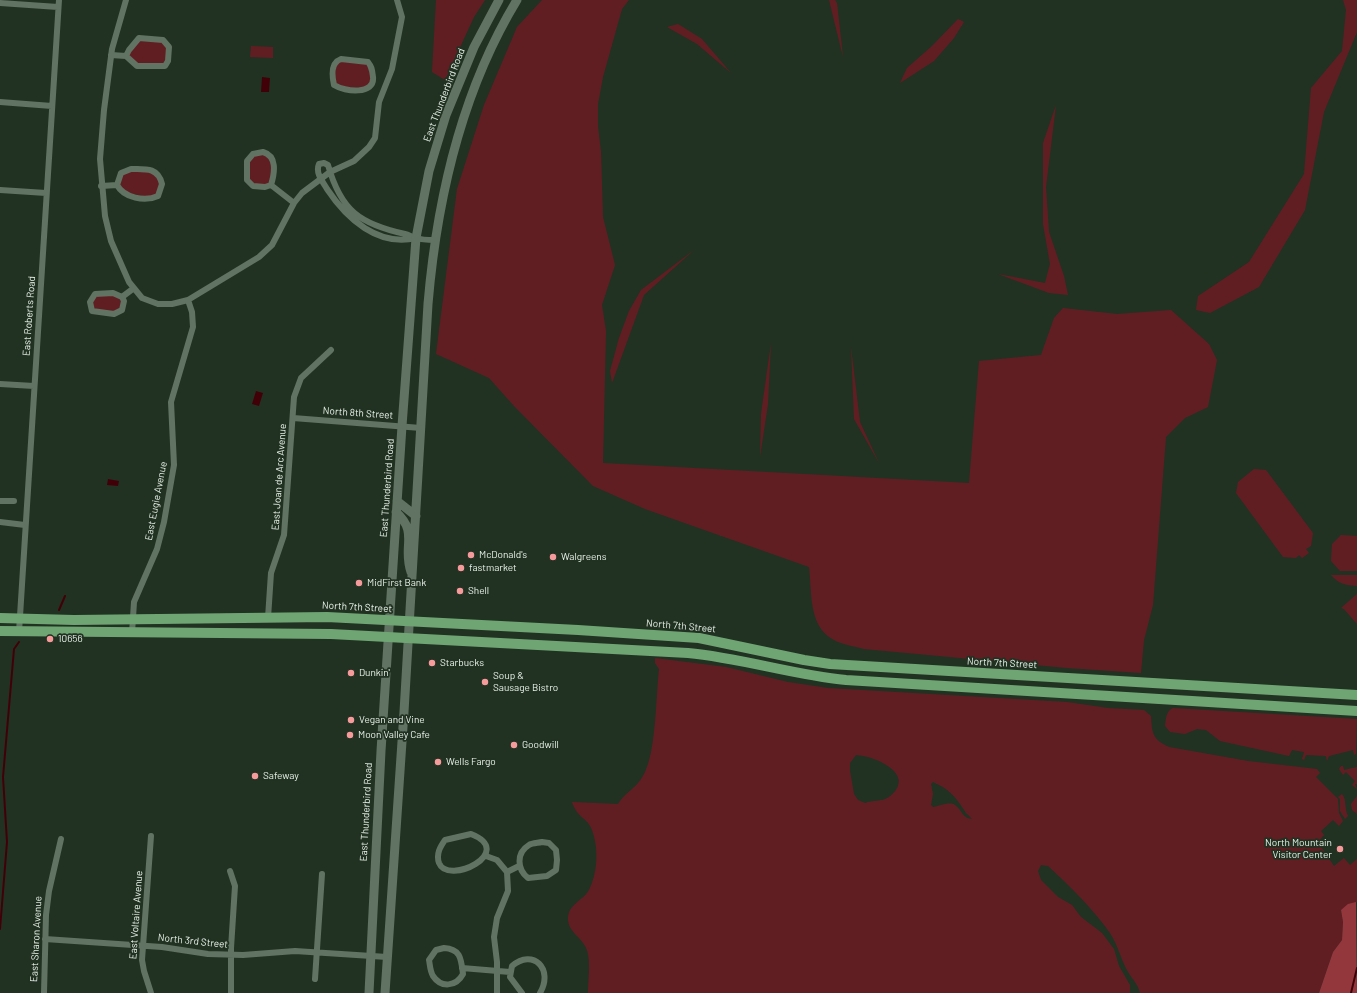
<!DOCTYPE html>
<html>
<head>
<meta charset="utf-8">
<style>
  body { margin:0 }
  canvas { display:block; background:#213122 }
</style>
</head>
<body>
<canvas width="1357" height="993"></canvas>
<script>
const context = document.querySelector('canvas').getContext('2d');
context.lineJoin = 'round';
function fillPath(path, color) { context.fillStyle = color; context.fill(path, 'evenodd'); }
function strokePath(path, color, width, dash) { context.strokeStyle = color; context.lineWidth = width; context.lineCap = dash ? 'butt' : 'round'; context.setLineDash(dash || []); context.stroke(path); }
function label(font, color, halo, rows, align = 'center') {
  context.font = font + ' Barlow,sans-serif'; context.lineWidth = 3.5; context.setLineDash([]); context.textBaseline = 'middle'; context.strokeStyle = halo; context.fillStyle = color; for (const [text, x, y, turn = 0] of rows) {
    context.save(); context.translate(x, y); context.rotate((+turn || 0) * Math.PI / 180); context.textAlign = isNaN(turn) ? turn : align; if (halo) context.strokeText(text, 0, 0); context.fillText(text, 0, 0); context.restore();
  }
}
const green = new Path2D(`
  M436,0H485L474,17L445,80L432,72Z
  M542,0H629L622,9L603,77L598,104V126L601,152L603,217L615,265L602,305L606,331L603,463L969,483L979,361L1041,355L1054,318L1063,308L1117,314L1171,310L1209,344L1217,360L1208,407L1185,418L1166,437L1153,605L1144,640L1141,673L1067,668L864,649C854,646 843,645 834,640C808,627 812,591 809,567L645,509L593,486L514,406L489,378L436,354L457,189L484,105L517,27Z
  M829,0H835L837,3L843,57Z
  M1343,0H1357V32L1324,112L1305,210L1259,287L1210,313L1196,310L1198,296L1249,262L1304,174L1311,88L1342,51L1346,10Z
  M958,19L964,22L954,38L934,61L900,83L907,68L932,46Z
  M678,24L702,39L731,73L697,44L667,27Z
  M139,38L167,43L165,66H137L126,56Z
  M251,46L273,47V58L250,57Z
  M361,60L372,66L370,87L339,88L333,80L337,61Z
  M1056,105L1046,187L1049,232L1064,276L1068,295L1049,293L998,274L1045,283L1050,264L1043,224V143Z
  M253,154L271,156V185L259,187L246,177L247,161Z
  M150,169L161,178L160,191L153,198L123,192L118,178L121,173Z
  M694,250L644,295L612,383L610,371L619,338L629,311L641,290Z
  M113,293L124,301L118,313L92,311V297Z
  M771,343L768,404L760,457L761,414Z
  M851,347L860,422L879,463L854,419Z
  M1254,469L1266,470L1313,533L1311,546L1306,549L1309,553L1302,558L1299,555L1296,558L1283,557L1236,493L1238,482Z
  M1341,535L1357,536V571H1340L1331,561L1332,544Z
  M1331,575H1357V586C1345,585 1339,584 1331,575Z
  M1357,594V624L1344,609L1341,608Z
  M655,658L726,667L788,682L828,688L1067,702L1108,708L1144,710L1151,716C1152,733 1152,739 1169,747L1248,761L1317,769L1320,773L1316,777L1338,799L1339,813L1343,821L1339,826L1333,820L1321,831L1324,835L1318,842L1334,866L1344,858L1350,865L1357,859V902L1341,910L1343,922L1342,940L1333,952L1319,993H1140C1138,984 1133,980 1128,972C1121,960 1118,945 1110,933C1093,909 1070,886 1048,866L1041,865L1038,871L1041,880L1058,897L1072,905L1081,917L1102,933L1114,949L1119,966L1130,985V993H588C588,980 591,963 587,950C583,938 568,932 568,919C568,904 583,901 589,890C597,874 599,851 593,833C589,817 578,820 572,802L618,804C627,790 637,789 645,772C656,750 656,696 659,669L655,663ZM856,755C876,756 918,775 889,797C882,802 873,800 865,803L858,800L854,794L850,771V763ZM933,782C949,789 955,796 964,810C966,814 970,816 972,819C963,819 962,810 955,805C950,801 939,806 933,807L931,805L933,794L931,784Z
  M1173,708L1357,719L1356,754L1354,755L1353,750L1329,756L1327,761L1326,756L1306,755L1304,760L1302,759L1304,752L1292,750L1289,756L1220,741L1206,730L1197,729L1185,734L1170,732L1165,726C1166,718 1166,711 1173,708Z
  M1341,766H1343L1344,770L1357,767V784H1355L1357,789L1352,785L1355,781L1346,772L1343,775L1339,769Z
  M1342,794C1347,800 1344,808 1348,816L1345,819L1340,811V799L1338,797Z
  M1357,796V814L1352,810L1351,804Z`);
const forest = new Path2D(`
  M1356,902L1357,993H1319L1333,952L1342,940L1343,922L1341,910L1348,904Z`);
const water = new Path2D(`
  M262,77L270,78L269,92H261Z
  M256,391L263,393L259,406L252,404Z
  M108,479L119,481L118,486L107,485Z`);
const stream = new Path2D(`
  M59,610L65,596
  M0,929L7,842L3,777L14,649L19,642
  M1351,993L1357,968`);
const street = new Path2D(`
  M126,0L112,49L104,110L100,159L105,216L111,241L129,282L142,298L158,304H172L188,300L259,257L272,245L294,203L302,193L330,172L354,161L369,147L375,138L379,102L392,69L402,17L397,0
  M0,3L58,7
  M111,55L126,56L137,66H165L168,61L169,47L163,40L139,38L129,50L126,56
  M341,59L368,62C372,67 372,70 373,77C375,95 345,92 334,85C332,76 330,63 341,59Z
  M0,102L52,106
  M263,152C277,156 275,172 271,185L265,187L253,186L247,180V161L253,154Z
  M131,169C145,169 158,167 162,184L158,196C145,202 124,198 117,185L121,173Z
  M271,185L294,203
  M101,186L117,185
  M0,190L46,193
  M416,238C378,247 347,219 327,189C323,182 315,173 319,164L324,163L328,165C341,211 360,224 405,234C409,235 412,237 416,238C422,240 429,240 435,240
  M113,293L122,297L124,301L122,310L114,314L92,311L90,302L95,294Z
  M122,297L134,288
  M0,384L34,386
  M293,418L421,428
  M0,501H14
  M0,522L25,525
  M268,618L271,573L284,535L294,397L301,378L331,350
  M19,632L59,0
  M132,633L134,602L157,549L164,522L174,465L171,402L193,327L192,312L188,300
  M471,834C517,852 448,886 439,863C436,854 440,847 445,840Z
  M542,842L549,843L556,850L557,860L556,870L547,876L528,878C517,869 516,853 529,845C532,843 538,843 542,842Z
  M486,856L497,860L507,872L519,866
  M230,871L235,886L231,948V993
  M45,939L162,947L208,954L243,955L295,951L387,957
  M444,948C461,949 461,959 463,974C456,987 441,988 433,976C430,971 430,965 429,960L436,950Z
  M462,968L510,972
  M315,979L322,874
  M44,993L46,915L49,891L61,839
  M151,993L144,971L142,960L151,836
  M497,993V962L494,937L497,918L508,891L507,872
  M522,993L510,977L512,966C533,948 554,969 540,993`);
const secondary = new Path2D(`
  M397,501L416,516
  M396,512C419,533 402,546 411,572
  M369,993L381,751L402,426L416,238L429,171L446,115L474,47L499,0
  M385,993L404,712L428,304C437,198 461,92 517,0`);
const primary = new Path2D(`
  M0,618L74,620L327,617L578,630L699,638L804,660L830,664L1357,695
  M0,631L331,634L688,653C742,658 793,675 846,680L1357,711`);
const markers = [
  [471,555,4,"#f59b9b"],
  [553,557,4,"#f59b9b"],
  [461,568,4,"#f59b9b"],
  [359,583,4,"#f59b9b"],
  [460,591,4,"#f59b9b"],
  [50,639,4,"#f59b9b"],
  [432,663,4,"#f59b9b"],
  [351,673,4,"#f59b9b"],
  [485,682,4,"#f59b9b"],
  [351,720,4,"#f59b9b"],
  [350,735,4,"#f59b9b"],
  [514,745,4,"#f59b9b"],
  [438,762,4,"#f59b9b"],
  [255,776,4,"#f59b9b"],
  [1340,849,4,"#f59b9b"]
];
const streetNames = [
  ["East Thunderbird Road",444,95,-69],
  ["East Roberts Road",29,316,-86],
  ["North 8th Street",358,413,4],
  ["East Joan de Arc Avenue",279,477,-86],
  ["East Thunderbird Road",387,488,-86],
  ["East Eugie Avenue",156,501,-79],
  ["North 7th Street",357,607,3],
  ["North 7th Street",681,626,5],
  ["North 7th Street",1002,663,3],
  ["East Thunderbird Road",366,812,-87],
  ["East Voltaire Avenue",136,915,-86],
  ["East Sharon Avenue",36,939,-87],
  ["North 3rd Street",193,941,6]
];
const poiNames = [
  ["McDonald's",479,555],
  ["Walgreens",561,557],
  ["fastmarket",469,568],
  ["MidFirst Bank",367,583],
  ["Shell",468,591],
  ["10656",58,639],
  ["Starbucks",440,663],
  ["Dunkin'",359,673],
  ["Soup &",493,676],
  ["Sausage Bistro",493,688],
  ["Vegan and Vine",359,720],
  ["Moon Valley Cafe",358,735],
  ["Goodwill",522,745],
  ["Wells Fargo",446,762],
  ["Safeway",263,776],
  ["North Mountain",1332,843,"right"],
  ["Visitor Center",1332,855,"right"]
];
fillPath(green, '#601e22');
fillPath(forest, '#93373c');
fillPath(water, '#410008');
strokePath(stream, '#410008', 2);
strokePath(street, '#617362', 6);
strokePath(secondary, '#617362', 9);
strokePath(primary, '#6ea573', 10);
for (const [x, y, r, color] of markers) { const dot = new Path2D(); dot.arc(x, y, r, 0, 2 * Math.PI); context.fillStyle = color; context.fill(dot); strokePath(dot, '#213122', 1.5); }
label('10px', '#e6f1e7', '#213122', streetNames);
label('10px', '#e6f1e7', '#213122', poiNames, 'left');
</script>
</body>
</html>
